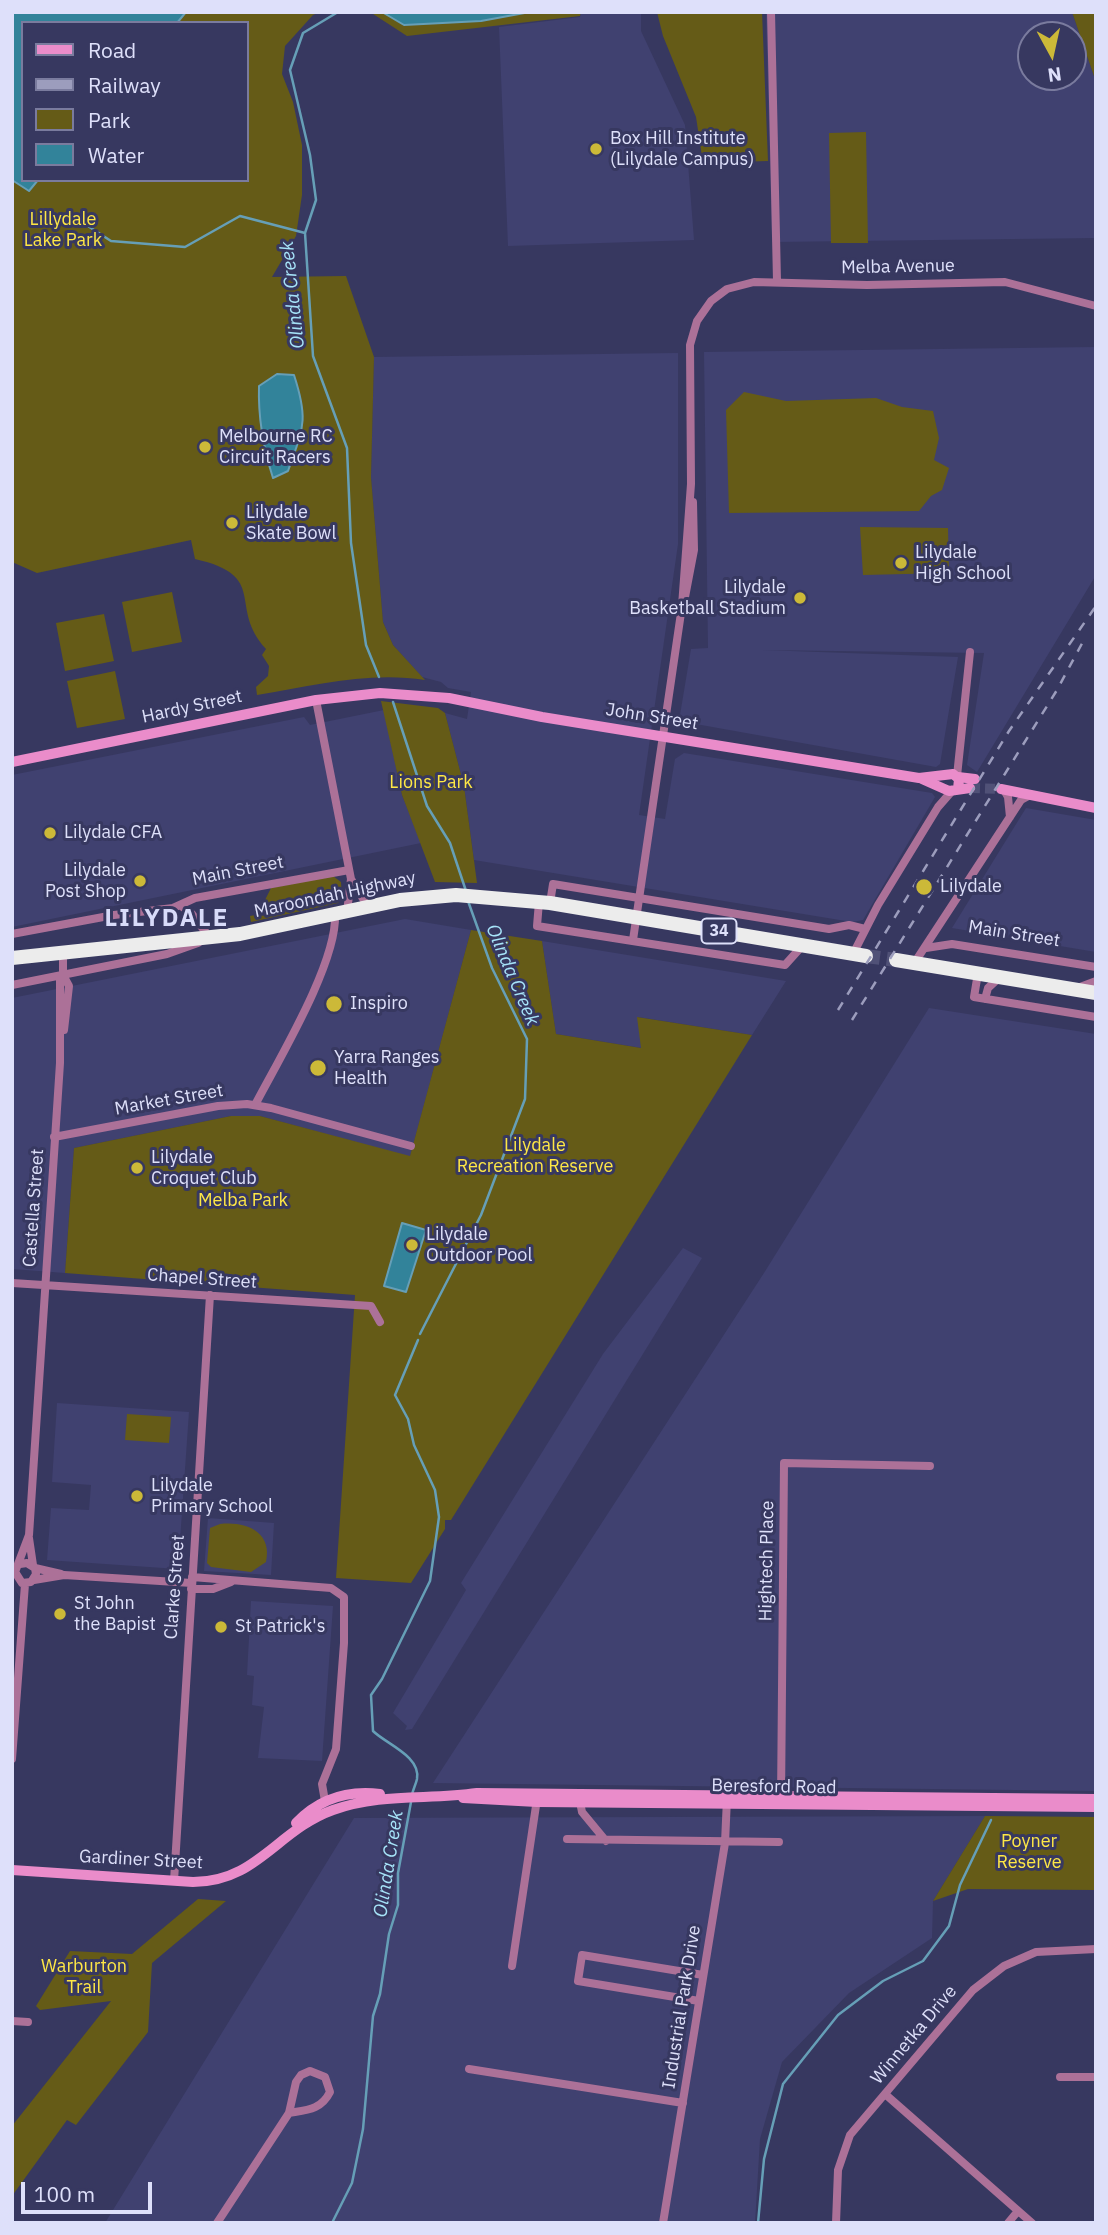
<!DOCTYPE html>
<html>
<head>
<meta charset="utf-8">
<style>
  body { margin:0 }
  #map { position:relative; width:1108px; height:2235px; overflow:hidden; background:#373860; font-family:"IBM Plex Sans",sans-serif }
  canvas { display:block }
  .frame { position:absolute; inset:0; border:14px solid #dee0fa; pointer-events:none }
  .legend { position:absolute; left:21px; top:21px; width:228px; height:161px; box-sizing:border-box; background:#373860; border:2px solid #7a7b9e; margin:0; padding:9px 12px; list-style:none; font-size:21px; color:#dee0fa }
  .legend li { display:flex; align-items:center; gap:14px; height:35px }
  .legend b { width:35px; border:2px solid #7a7b9e }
  .north { position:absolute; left:1017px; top:21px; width:70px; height:70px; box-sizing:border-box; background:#373860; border:2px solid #7a7b9e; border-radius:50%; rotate:172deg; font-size:19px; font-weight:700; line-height:28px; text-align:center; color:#dee0fa }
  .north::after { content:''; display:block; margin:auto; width:24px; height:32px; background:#ccb938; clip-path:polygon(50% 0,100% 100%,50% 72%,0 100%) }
  .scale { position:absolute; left:21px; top:2182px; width:131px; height:32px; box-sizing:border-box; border:4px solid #dee0fa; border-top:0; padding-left:9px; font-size:21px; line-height:24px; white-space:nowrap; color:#dee0fa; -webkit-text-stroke:5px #373860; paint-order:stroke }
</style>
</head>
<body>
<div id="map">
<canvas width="1108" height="2235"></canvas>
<div class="frame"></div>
<ul class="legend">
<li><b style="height:9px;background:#ea8cca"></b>Road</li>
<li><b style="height:9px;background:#9c9dbd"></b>Railway</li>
<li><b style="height:19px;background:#655b17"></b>Park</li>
<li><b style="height:19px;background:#32839a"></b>Water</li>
</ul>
<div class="north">N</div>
<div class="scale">100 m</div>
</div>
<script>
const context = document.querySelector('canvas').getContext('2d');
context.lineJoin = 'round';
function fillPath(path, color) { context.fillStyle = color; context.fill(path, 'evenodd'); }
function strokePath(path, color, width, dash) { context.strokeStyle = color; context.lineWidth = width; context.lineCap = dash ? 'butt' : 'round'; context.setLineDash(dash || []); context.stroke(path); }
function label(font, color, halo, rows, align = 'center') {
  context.font = font + ' "IBM Plex Sans",sans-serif'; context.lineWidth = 6; context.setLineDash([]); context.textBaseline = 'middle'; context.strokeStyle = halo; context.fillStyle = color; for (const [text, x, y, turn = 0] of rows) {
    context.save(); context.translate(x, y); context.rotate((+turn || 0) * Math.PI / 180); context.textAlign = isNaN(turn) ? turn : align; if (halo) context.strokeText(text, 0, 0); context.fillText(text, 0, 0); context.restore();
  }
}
const built = new Path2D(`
  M581,12H641V31L685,125L694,240L508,246L499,27L580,17Z
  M766,12H1072L1096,82V238L772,242ZM1031,35H1073V77H1031Z
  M1096,347V575L977,772L967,765L984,653L762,650L958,657L940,764L936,767L679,721L691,649L708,648L704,352Z
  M678,353V544L639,815L665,819L675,759L684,753L932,793L935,797L863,920L852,922L474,860L464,786L445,713L467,719L471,692L448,688L441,682L422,677L393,645L383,622L371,477L374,357Z
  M384,710L402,795L421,843L12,927V775L304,717L310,725Z
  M1026,808L1096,820V952L952,928Z
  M405,919L471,930L410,1157L260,1116H231L74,1148L65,1273L12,1269V998Z
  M542,941L786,981L752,1035L638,1017L642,1048L556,1034Z
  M929,1008L1096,1034V1791L433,1783L764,1273Z
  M683,1248L702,1258L412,1729L405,1730L407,1726L393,1713L466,1590L461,1583L603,1354Z
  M57,1403L189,1412L178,1569L47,1560L51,1508L89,1510L91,1485L52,1482Z
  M208,1518L274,1523L271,1575L204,1571Z
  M251,1601L333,1606L322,1761L258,1758L264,1707L252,1705L254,1676L247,1675Z
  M985,1816L933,1901L932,1938L849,1993L782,2062L760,2139L755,2223H105L354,1818Z`);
const green = new Path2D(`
  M12,12H320L313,15L285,46L282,74L293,102L302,145V195L296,236L272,277L346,276L374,357L371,477L383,622L393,645L425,680C369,671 312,686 257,695L256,687L268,676L269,666L262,655L266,649C227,606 270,576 195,559L191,540L37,573L12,562ZM23,23H247V180H23Z
  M370,12H581L580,16L407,36Z
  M657,12H762L768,161L703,163L696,117L663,36Z
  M1072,12H1096V82Z
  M866,132L868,243H831L829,133Z
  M744,392L786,401L876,398L902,407L933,411L939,438L934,460L949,468L942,490L931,496L919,511L729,513L726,410Z
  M860,527L948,528L949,573L863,575Z
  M172,592L182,642L132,652L122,602Z
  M104,614L114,661L65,671L56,623Z
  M115,671L125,719L77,728L67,681Z
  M381,701L438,708L445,713L464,786L477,883L435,882L402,795Z
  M333,876L341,882L342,898L338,903L251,922L250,916L270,912L265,900L271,888Z
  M471,930L542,941L556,1034L641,1048L637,1017L752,1035L451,1520H445V1529L411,1583L336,1578L355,1295L65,1273L74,1148L231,1116H260L410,1156Z
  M127,1414L171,1417L169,1443L125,1440Z
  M220,1524C246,1521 273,1532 266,1562L251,1572L211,1567L207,1563L210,1528Z
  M985,1816L1096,1817V1890L968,1889L933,1901Z
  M198,1899L226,1901L152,1963L148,2032L76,2125L67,2120L12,2196V2126L111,2001L40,2010L36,2006L70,1951L132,1954Z`);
const water = new Path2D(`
  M12,12H186L177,23H23V180H38L29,191L12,180Z
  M382,12H530L481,21L404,25Z
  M277,374L294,375C309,421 303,428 288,471L273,478C263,447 258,418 259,386Z
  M402,1223L426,1230L406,1292L384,1286Z`);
const stream = new Path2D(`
  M71,215L111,241L185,247L240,216L305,233L313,356L347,448L351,543L366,645L379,677
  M305,233L316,200L310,155L290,70L303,33L338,12
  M393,702L427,806L450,843L466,891
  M420,1334L481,1215L525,1099L527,1039L492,968L468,901
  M412,1795C413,1789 416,1784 417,1779C421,1756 386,1744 373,1731L371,1695L382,1679L430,1581L439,1517L435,1490L414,1445L408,1419L395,1395L418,1340
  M332,2223L352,2183L363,2129L373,2016L380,1994L389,1934L398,1905V1873L411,1802
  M758,2223L764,2159L783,2084L838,2015L883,1981L923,1961L949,1926L960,1885L991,1820`);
const secondaryTunnel = new Path2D(`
  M970,788L1001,789`);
const highwayTunnel = new Path2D(`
  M866,956L896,960`);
const street = new Path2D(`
  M771,12L777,281
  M685,597L694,550L693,502
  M316,700L351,879L368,907
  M957,776L970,652
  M1004,790L1008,797L1010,817
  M539,902L537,926L785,965L803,945
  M550,903L553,884L829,929L849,925L865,929
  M180,905L192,914L210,938
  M347,912L351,879
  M12,934L114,915L173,908L195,898L349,870
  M633,940L682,606L691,484L690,345L697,321L711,301L727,289L754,282L867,285L1005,282L1096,306
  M926,948L952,944L1096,967
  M853,954L878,905L938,807L952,791
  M915,962L1021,800L1030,795
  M978,973L974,997L1096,1017
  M63,975L69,986L64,1030
  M12,985L167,954L198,943
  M1080,987L1096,981
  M985,999L988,988L1000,977
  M255,1105C279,1059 337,963 335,915
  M54,1137L218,1106L247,1104L271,1108L411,1146
  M12,1283L371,1306L380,1322
  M29,1538L33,1565
  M20,1564L27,1563L35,1568L36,1574L31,1582L22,1583L15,1572L29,1535L60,1063V980L63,975V951
  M35,1568L61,1574
  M192,1577L331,1588L344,1597V1643L336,1749L322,1784L325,1801
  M34,1580L64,1575L192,1583
  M191,1589H213L231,1582
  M12,1759L25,1584
  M579,1797L582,1812L606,1841
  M781,1801L784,1463L930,1466
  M567,1839L779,1842
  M174,1881L210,1295
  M512,1966L537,1799
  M699,2001L578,1981L582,1955L703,1975
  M12,2021L28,2022
  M469,2069L683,2103
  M1060,2077H1096
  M885,2094L1032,2223
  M217,2223L289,2113L296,2082L301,2075L310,2071L325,2077L330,2092C321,2110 307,2110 289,2113
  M663,2223L725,1843L727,1798
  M836,2223L838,2170L850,2135L973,1990L1004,1966L1036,1952L1096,1949
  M1008,2223L1018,2211`);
const secondary = new Path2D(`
  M12,762L316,700L380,693L449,698L542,717L919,778L953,774L959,779L958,789
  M958,777L975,779
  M922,779L949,791L970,788
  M1001,789L1096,808
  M463,1798L537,1802L1096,1807
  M296,1823C319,1799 347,1790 380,1794
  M12,1870L193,1882C257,1882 277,1830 333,1810C381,1793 428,1800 477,1793L1096,1799`);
const highway = new Path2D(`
  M12,958L240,934L400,900L456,895L550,903L866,956
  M896,960L1096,993`);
const rail = new Path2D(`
  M838,1010L1009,731L1096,606
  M852,1020L1057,690L1086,636`);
const markers = [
  [596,149,7,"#ccb938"],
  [205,447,7,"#ccb938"],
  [232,523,7,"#ccb938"],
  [901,563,7,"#ccb938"],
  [800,598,7,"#ccb938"],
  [50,833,7,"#ccb938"],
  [140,881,7,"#ccb938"],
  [924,887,9,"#ccb938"],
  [334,1004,9,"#ccb938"],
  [318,1068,9,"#ccb938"],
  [137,1168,7,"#ccb938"],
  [412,1245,7,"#ccb938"],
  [137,1496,7,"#ccb938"],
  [60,1614,7,"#ccb938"],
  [221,1627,7,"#ccb938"]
];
const shields = [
  [719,931,35]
];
const shieldNames = [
  ["34",719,931]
];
const poiNames = [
  ["Box Hill Institute",610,139],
  ["(Lilydale Campus)",610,160],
  ["Melbourne RC",219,437],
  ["Circuit Racers",219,458],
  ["Lilydale",246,513],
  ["Skate Bowl",246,534],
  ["Lilydale",915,553],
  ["High School",915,574],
  ["Lilydale",786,588,"right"],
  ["Basketball Stadium",786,609,"right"],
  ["Lilydale CFA",64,833],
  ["Lilydale",126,871,"right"],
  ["Post Shop",126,892,"right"],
  ["Lilydale",940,887],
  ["Inspiro",350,1004],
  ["Yarra Ranges",334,1058],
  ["Health",334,1079],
  ["Lilydale",151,1158],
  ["Croquet Club",151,1179],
  ["Lilydale",426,1235],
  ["Outdoor Pool",426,1256],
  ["Lilydale",151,1486],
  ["Primary School",151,1507],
  ["St John",74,1604],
  ["the Bapist",74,1625],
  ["St Patrick's",235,1627]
];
const parkNames = [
  ["Lillydale",63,220],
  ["Lake Park",63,241],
  ["Lions Park",431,783],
  ["Lilydale",535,1146],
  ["Recreation Reserve",535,1167],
  ["Melba Park",243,1201],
  ["Poyner",1029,1842],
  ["Reserve",1029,1863],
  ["Warburton",84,1967],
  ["Trail",84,1988]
];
const streetNames = [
  ["Melba Avenue",898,267,-1],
  ["Hardy Street",192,707,-12],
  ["John Street",652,717,9],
  ["Main Street",238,871,-11],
  ["Maroondah Highway",335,895,-12],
  ["Main Street",1014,934,9],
  ["Market Street",169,1100,-10],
  ["Castella Street",34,1208,-86],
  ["Chapel Street",202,1279,4],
  ["Hightech Place",767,1561,-89],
  ["Clarke Street",175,1587,-86],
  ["Beresford Road",774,1787,1],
  ["Gardiner Street",141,1860,3],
  ["Industrial Park Drive",682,2007,-81],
  ["Winnetka Drive",914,2035,-50]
];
const waterNames = [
  ["Olinda Creek",293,295,-96],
  ["Olinda Creek",512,975,67],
  ["Olinda Creek",389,1864,-81]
];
const districtNames = [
  ["LILYDALE",167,919]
];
fillPath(built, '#404170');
fillPath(green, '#655b17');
fillPath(water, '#32839a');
strokePath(water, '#669fb7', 2);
strokePath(stream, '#669fb7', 2.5);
strokePath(secondaryTunnel, '#505177', 10, [10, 5]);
strokePath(highwayTunnel, '#505177', 14, [14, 7]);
strokePath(street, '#ac7198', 8);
strokePath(secondary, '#ea8cca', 10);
strokePath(highway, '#ececec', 14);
strokePath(rail, '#9c9dbd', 2.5, [9, 9]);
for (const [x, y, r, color] of markers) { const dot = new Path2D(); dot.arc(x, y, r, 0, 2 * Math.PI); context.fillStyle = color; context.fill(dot); strokePath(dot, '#373860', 2.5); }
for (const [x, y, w] of shields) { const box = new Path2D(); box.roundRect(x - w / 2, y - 12.5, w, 25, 5); context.fillStyle = '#373860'; context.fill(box); strokePath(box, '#dee0fa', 2); }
label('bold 16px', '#dee0fa', null, shieldNames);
label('18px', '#dee0fa', '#373860', poiNames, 'left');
label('18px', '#fee745', '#373860', parkNames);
label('18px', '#dee0fa', '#373860', streetNames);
label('italic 19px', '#a6e3f8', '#373860', waterNames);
context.letterSpacing = '2px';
label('bold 24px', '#d8dbf9', '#373860', districtNames);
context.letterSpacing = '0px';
</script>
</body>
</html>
